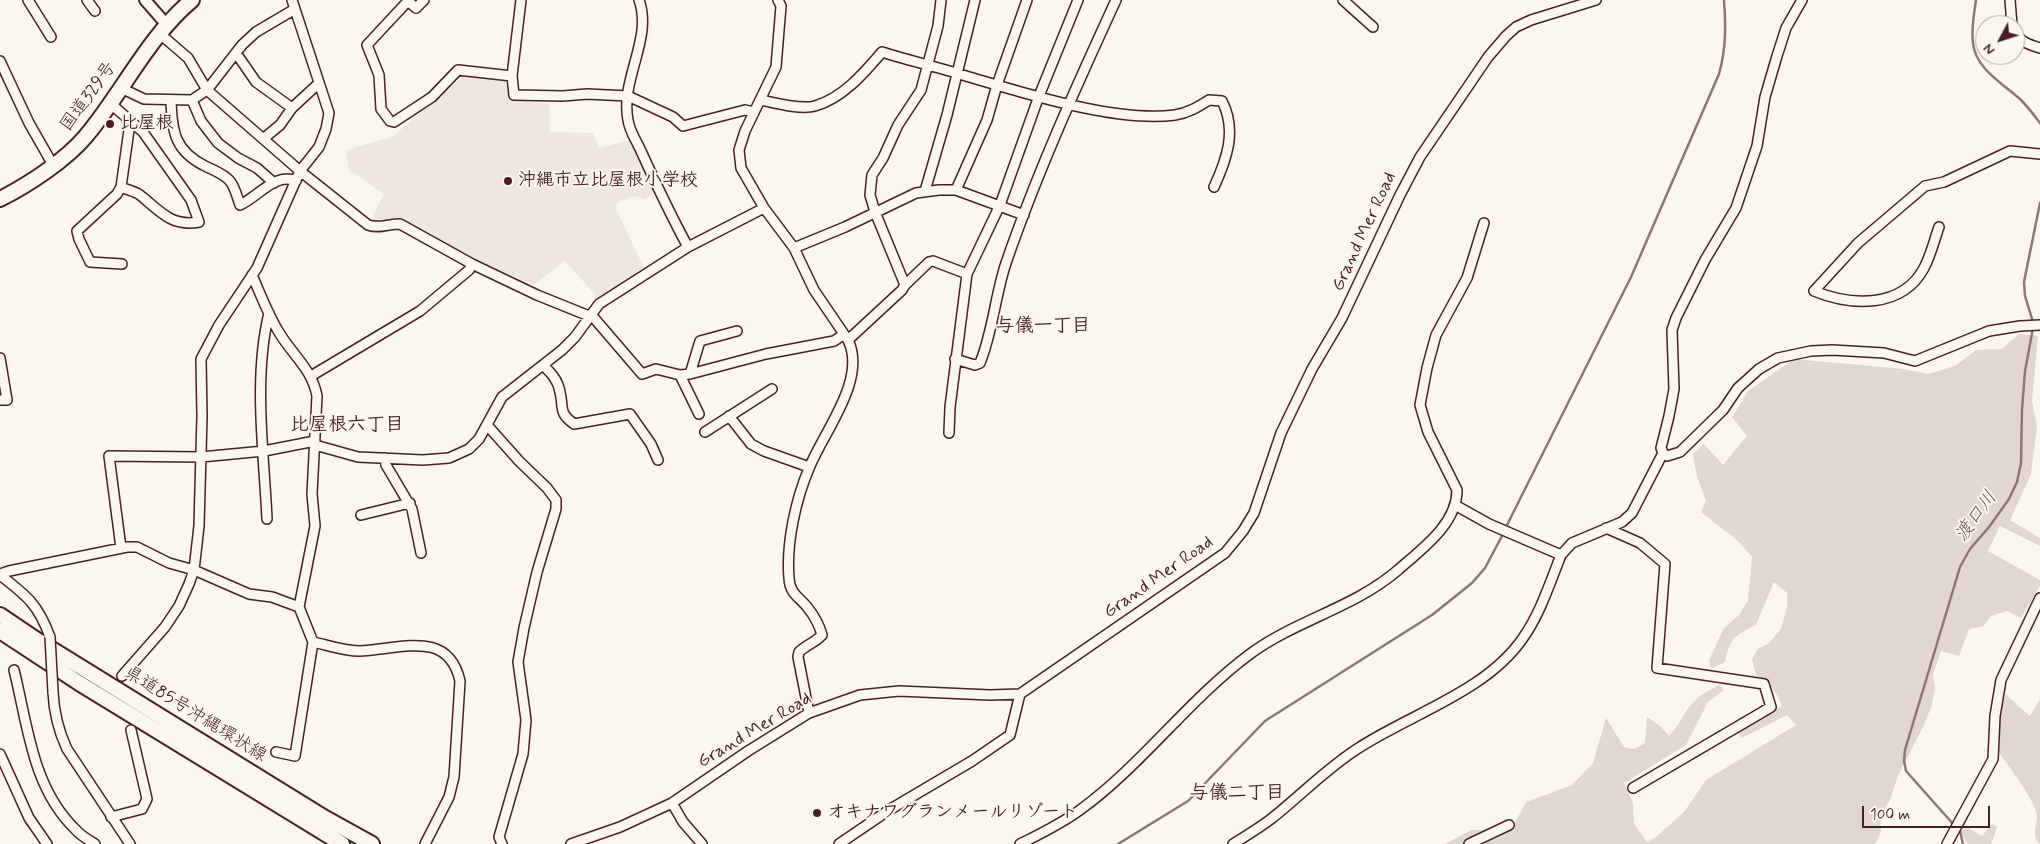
<!DOCTYPE html>
<html>
<head>
<meta charset="utf-8">
<style>
  body { margin:0 }
  #map { position:relative; width:2040px; height:844px; overflow:hidden; background:#fbf7ec; font-family:Mynerve,sans-serif }
  canvas { display:block }
  .north { position:absolute; left:1975px; top:15px; width:50px; height:50px; box-sizing:border-box; background:#fbf7ec; border:1px solid #b4a19f; border-radius:50%; rotate:230deg; font-size:14px; font-weight:700; line-height:20px; text-align:center; color:#4a1f2b }
  .north::after { content:''; display:block; margin:auto; width:18px; height:22px; background:#4a1f2b; clip-path:polygon(50% 0,100% 100%,50% 72%,0 100%) }
  .scale { position:absolute; left:1862px; top:806px; width:128px; height:22px; box-sizing:border-box; border:2px solid #4a1f2b; border-top:0; padding-left:6px; font-size:15px; line-height:18px; white-space:nowrap; color:#4a1f2b; -webkit-text-stroke:4px #fbf7ec; paint-order:stroke }
</style>
</head>
<body>
<div id="map">
<canvas width="2040" height="844"></canvas>
<div class="north">N</div>
<div class="scale">100 m</div>
</div>
<script>
const context = document.querySelector('canvas').getContext('2d');
context.lineJoin = 'round';
function fillPath(path, color) { context.fillStyle = color; context.fill(path, 'evenodd'); }
function strokePath(path, color, width, dash) { context.strokeStyle = color; context.lineWidth = width; context.lineCap = dash ? 'butt' : 'round'; context.setLineDash(dash || []); context.stroke(path); }
function label(font, color, halo, rows, align = 'center') {
  context.font = font + ' Mynerve,"Klee One",sans-serif'; context.lineWidth = 4; context.setLineDash([]); context.textBaseline = 'middle'; context.strokeStyle = halo; context.fillStyle = color; for (const [text, x, y, turn = 0] of rows) {
    context.save(); context.translate(x, y); context.rotate((+turn || 0) * Math.PI / 180); context.textAlign = isNaN(turn) ? turn : align; if (halo) context.strokeText(text, 0, 0); context.fillText(text, 0, 0); context.restore();
  }
}
const built = new Path2D(`
  M464,76L506,80L509,99L549,104L550,132L593,133L599,148L631,140L656,192L645,199L634,196L617,203L616,209L645,270L599,299L565,261L534,285L485,264L397,218L376,222L372,218L384,194L349,170L346,150L392,137Z`);
const green = new Path2D(`
  M2019,334L2038,336L2032,401L2037,426L2031,474L2010,520L2040,538V546L2000,526L1988,551L2040,580V586L2021,618L2007,611L1991,616L1983,626L1969,629L1959,656L1941,651L1933,674L1935,689L1932,704L1925,723L1898,776L1890,800L1880,816L1881,832L1875,844H1445L1471,830H1511L1526,802L1572,785L1593,763L1606,718L1624,747L1634,749L1645,743L1647,717L1660,726L1669,736C1679,726 1682,716 1690,706C1698,696 1708,690 1720,685L1724,690L1708,702L1686,745L1624,783L1633,803L1634,824L1647,842L1656,837L1684,812L1706,780L1796,725L1787,715L1742,738L1738,733L1782,706C1776,691 1770,683 1756,675L1752,659L1758,649L1768,644L1781,629L1787,607V593L1774,582L1756,625C1734,636 1730,638 1725,662L1711,669L1709,660L1724,628L1740,614L1748,600L1752,557L1738,541L1701,512L1706,501L1697,477L1693,454L1704,444L1723,465L1747,436L1732,417L1748,391L1794,359L1904,369L1928,374L1955,366L1976,350L2002,349Z
  M2005,694L2030,716L2040,699V844C2029,834 2040,823 2036,811C2029,792 2009,767 1997,750L2000,719Z
  M1992,824L1997,827L1991,844H1968L1960,831L1968,828L1982,836Z`);
const stream = new Path2D(`
  M1976,0C1974,14 1971,29 1973,43C1975,68 2003,84 2020,99C2027,106 2034,115 2040,123
  M2033,322L2025,296L2024,282L2040,203
  M1505,529L1631,277L1719,74C1726,49 1726,26 1724,0
  M1954,825L1906,771L1904,761L1905,750L1960,567L1970,549L1989,527L2009,499L2017,482L2021,463L2022,409L2025,371L2033,328
  M1960,831L1963,844
  M1118,844L1188,801L1265,721L1432,615L1472,583L1485,568L1503,534`);
const minor = new Path2D(`
  M28,0L51,37
  M87,0L95,11
  M424,0L416,8L408,1L367,45L379,75L381,109L390,121L394,122L432,97L458,70L512,76
  M521,0L512,76L514,95L563,96L587,94L628,96L673,117L683,126L745,110L754,112
  M639,0C653,39 620,79 628,120C629,130 637,142 641,151C656,184 671,216 688,247
  M778,0L781,6L776,67L745,131L739,150L741,168L764,208L794,248L814,290L848,340C867,379 825,430 810,466C796,498 786,543 789,578C790,595 799,596 808,608C815,617 819,624 822,635C816,642 806,645 799,652L798,657L809,713
  M1343,0L1373,27
  M2010,0L2012,25
  M2015,32C2020,42 2030,45 2040,48
  M159,33L188,58L207,90L300,171L368,225C380,229 387,224 400,224L472,264L537,295L594,318L642,374L656,369L680,375L690,374L766,354L834,341L843,335
  M236,53L256,82L292,108
  M0,61L29,123L53,165
  M121,88L144,99L192,100L207,90L242,45L256,32L295,9
  M192,100L201,121L218,143L238,158L257,168L274,183
  M761,100C775,103 801,110 815,106C843,98 864,73 882,52C910,61 938,67 966,76C1024,93 1116,123 1175,115C1188,113 1198,107 1209,100L1222,101C1237,130 1227,159 1214,187
  M171,101C172,132 175,151 205,166C213,170 222,173 229,180C235,186 237,197 240,205C258,197 275,172 296,181
  M111,104L143,132L191,200L199,222C171,227 160,211 140,195C135,191 127,190 121,187
  M263,139L280,125L292,108L318,84
  M956,190L987,120L997,85L1027,0
  M925,191L947,115L975,0
  M1939,227C1934,241 1931,255 1924,268C1902,309 1851,306 1814,291L1858,243L1925,186L1944,182L2010,151L2040,154
  M794,248L845,227L916,193L939,190H956L1024,215
  M122,264L90,262L79,239L77,231L117,194L121,187L129,130L127,118
  M252,275C260,293 267,312 277,329C290,353 312,368 317,396L312,494L315,526L299,607L313,642L295,756L276,752
  M905,285L929,262L933,261L967,274
  M848,340L902,290L905,285L875,212L870,195L872,175L883,158L898,125L921,90L938,26L941,0
  M0,358L7,400H0
  M955,359L975,365L980,363C993,331 995,296 1006,263C1037,173 1076,87 1116,0
  M543,365C551,373 558,380 560,392C564,409 558,412 574,424L630,414L651,444L658,460
  M690,374L700,341L737,331
  M680,375L699,414
  M311,376L420,311L469,270L472,264
  M729,416L751,444L764,451L809,467
  M487,425L519,461L547,488L556,500V509L537,572L524,628L518,662L526,720L523,754L499,837L502,844
  M705,432L772,389
  M949,433L950,407L967,274L1000,205L1039,96L1078,0
  M315,445L358,457L423,460L449,458L469,449L479,439L502,397L562,350L575,337L599,304L688,247L764,208
  M1663,453L1667,456L1680,452L1723,410L1738,388L1759,369L1778,358L1811,351L1832,350L1884,353L1915,361L1989,331L2020,326L2040,325
  M385,458L386,465L412,509L421,553
  M1455,505L1489,524L1561,555
  M361,515L410,503
  M267,519C264,453 253,378 269,313
  M1606,528L1640,543L1665,564L1657,668L1764,684L1771,707L1633,788
  M121,548L109,456L201,457L264,451L315,441
  M0,574L9,571L127,547H137L169,563L194,570L249,594L272,597L299,607
  M0,575C27,596 38,604 50,637
  M313,642C327,645 344,651 359,651C399,650 448,628 460,681L454,777L449,797L425,844
  M14,670C28,726 32,788 76,830C81,836 89,840 95,844
  M122,676L165,627L179,606L189,584L194,570L199,526L202,416L201,359L219,325L257,268L300,171L319,147L326,129L329,113L292,0
  M53,692C54,713 58,730 67,749L130,844
  M0,754L29,818L47,844
  M672,803L683,822L702,844
  M111,817L142,809L147,799L131,730
  M571,844L620,827L672,803L748,751L809,713L860,695L899,691L990,695L1020,694L1225,553L1243,531L1254,513L1281,433L1312,369L1342,318L1400,195L1420,157L1488,57L1506,36L1516,27L1531,20L1596,0
  M839,844L889,810L972,761L1010,735L1020,694
  M1020,844C1040,834 1061,824 1080,810C1142,765 1188,700 1250,654C1296,620 1354,608 1398,570C1422,549 1457,524 1457,490L1428,432L1420,405L1427,368L1436,335L1467,278L1484,223
  M1233,844C1246,836 1259,828 1271,819C1300,796 1326,769 1357,749C1410,714 1486,692 1523,638C1540,614 1550,583 1561,555L1572,543L1622,522L1632,513L1663,453L1661,448L1669,416L1674,389L1672,330L1676,318L1705,260L1736,208L1757,146L1765,97L1777,56L1786,28L1802,0
  M1469,844L1509,825
  M1947,844L1993,759L1995,716L2001,680L2040,598`);
const tertiary = new Path2D(`
  M145,0L166,24`);
const primary = new Path2D(`
  M0,615L37,640L325,818L372,844
  M0,631L79,683L342,844`);
const trunk = new Path2D(`
  M0,199C28,185 66,160 86,136C123,92 147,38 192,0`);
const minorBridge = new Path2D(`
  M50,637L53,692`);
const markers = [
  [110,124,5,"#4a1f2b"],
  [508,181,5,"#4a1f2b"],
  [817,813,5,"#4a1f2b"]
];
const streetNames = [
  ["国道329号",89,97,-54],
  ["Grand Mer Road",1365,232,-65],
  ["Grand Mer Road",1159,578,-35],
  ["県道85号沖縄環状線",195,715,32],
  ["Grand Mer Road",755,731,-31]
];
const poiNames = [
  ["比屋根",120,124],
  ["沖縄市立比屋根小学校",518,181],
  ["オキナワグランメールリゾート",827,813]
];
const neighbourhoodNames = [
  ["与儀一丁目",1043,327],
  ["比屋根六丁目",347,426],
  ["与儀二丁目",1237,794]
];
const waterNames = [
  ["渡口川",1977,517,-54]
];
fillPath(built, '#eee7de');
fillPath(green, '#e2d7d0');
strokePath(stream, '#907477', 2.5);
strokePath(minor, '#4a1f2b', 12);
strokePath(tertiary, '#4a1f2b', 14);
strokePath(primary, '#4a1f2b', 18);
strokePath(trunk, '#4a1f2b', 18);
strokePath(minor, '#fbf7ec', 9);
strokePath(tertiary, '#fbf7ec', 10);
strokePath(primary, '#fbf7ec', 14);
strokePath(trunk, '#fbf7ec', 14);
strokePath(minorBridge, '#4a1f2b', 12, []);
strokePath(minorBridge, '#fbf7ec', 9);
for (const [x, y, r, color] of markers) { const dot = new Path2D(); dot.arc(x, y, r, 0, 2 * Math.PI); context.fillStyle = color; context.fill(dot); strokePath(dot, '#fbf7ec', 2); }
label('18px', '#4a1f2b', '#fbf7ec', streetNames);
label('bold 18px', '#4a1f2b', '#fbf7ec', poiNames, 'left');
label('bold 19px', '#4a1f2b', '#fbf7ec', neighbourhoodNames);
label('italic 19px', '#6d4a51', '#fbf7ec', waterNames);
</script>
</body>
</html>
